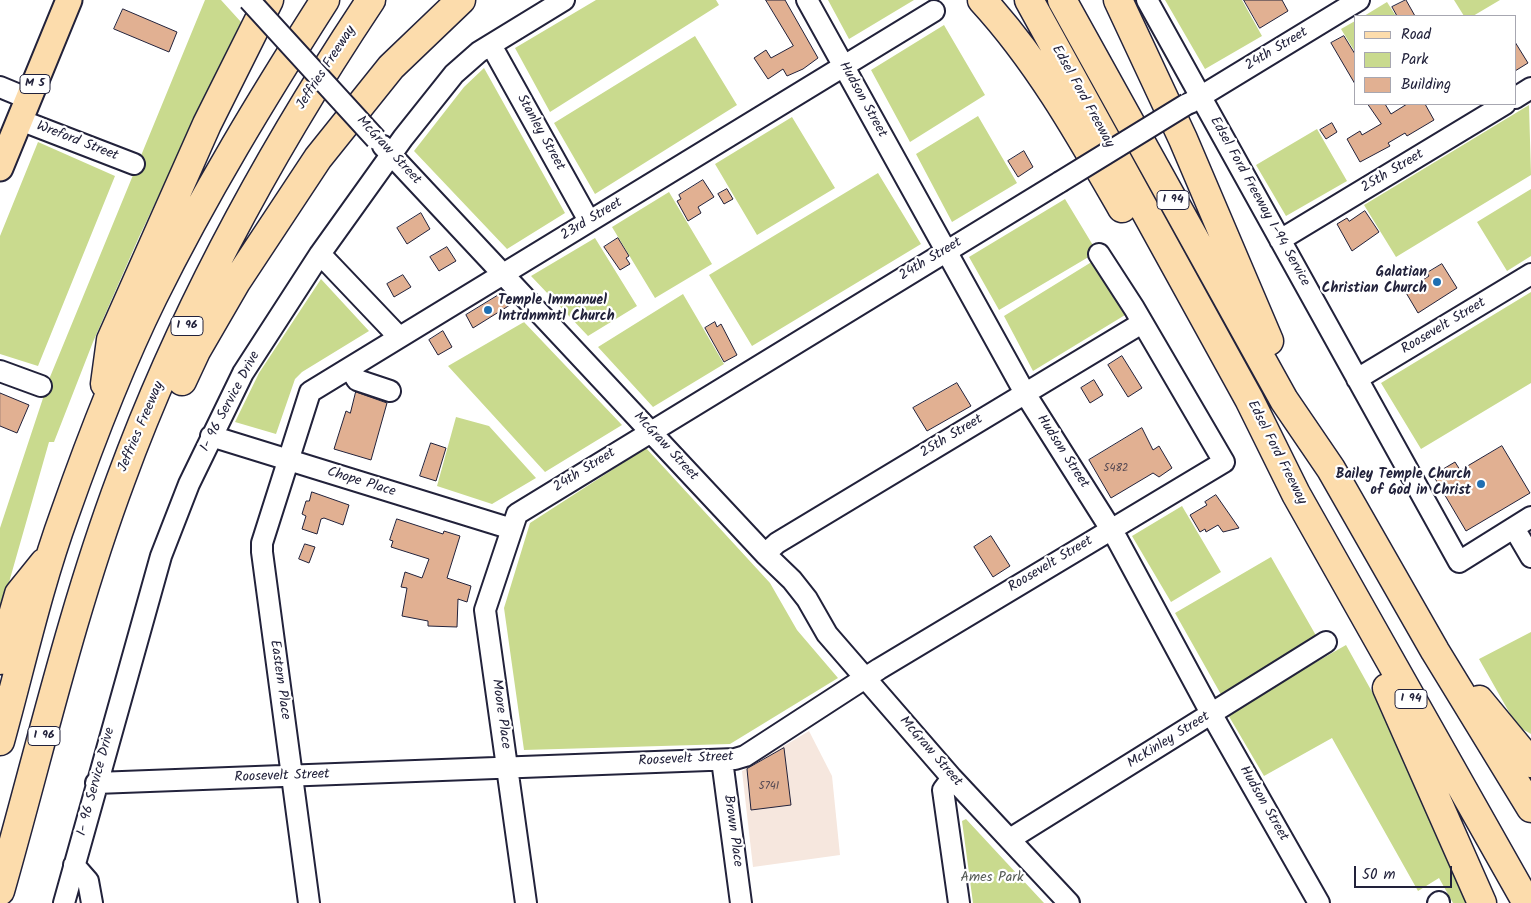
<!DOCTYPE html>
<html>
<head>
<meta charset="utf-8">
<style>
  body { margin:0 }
  #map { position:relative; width:1531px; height:903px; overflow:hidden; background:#fff; font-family:Kalam,sans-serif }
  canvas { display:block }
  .legend { position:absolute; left:1354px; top:15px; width:162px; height:90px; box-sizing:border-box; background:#fff; border:1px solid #a7a7b1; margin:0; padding:6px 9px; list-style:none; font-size:15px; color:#22223b }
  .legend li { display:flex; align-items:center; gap:10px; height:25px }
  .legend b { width:25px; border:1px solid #a7a7b1 }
  .scale { position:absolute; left:1354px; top:866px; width:98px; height:22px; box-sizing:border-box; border:2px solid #22223b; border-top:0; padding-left:6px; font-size:15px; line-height:18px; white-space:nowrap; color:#22223b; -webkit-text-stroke:4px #fff; paint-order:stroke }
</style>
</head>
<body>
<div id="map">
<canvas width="1531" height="903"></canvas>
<ul class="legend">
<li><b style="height:6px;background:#fcdcac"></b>Road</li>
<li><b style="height:14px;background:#c9da8e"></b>Park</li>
<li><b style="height:14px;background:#e1b092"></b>Building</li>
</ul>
<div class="scale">50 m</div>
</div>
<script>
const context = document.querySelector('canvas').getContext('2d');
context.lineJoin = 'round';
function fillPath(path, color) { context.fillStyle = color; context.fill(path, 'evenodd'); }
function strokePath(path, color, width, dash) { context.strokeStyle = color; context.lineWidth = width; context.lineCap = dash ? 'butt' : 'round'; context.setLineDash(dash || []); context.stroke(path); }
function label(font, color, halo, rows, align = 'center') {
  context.font = font + ' Kalam,sans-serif'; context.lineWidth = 4.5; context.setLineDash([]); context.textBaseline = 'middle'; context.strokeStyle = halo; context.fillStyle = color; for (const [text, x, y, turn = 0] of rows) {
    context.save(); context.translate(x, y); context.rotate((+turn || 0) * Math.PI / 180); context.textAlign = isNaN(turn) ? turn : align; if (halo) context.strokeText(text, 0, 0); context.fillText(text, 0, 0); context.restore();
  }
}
const built = new Path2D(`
  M809,731L832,776L840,855L753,867L742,771Z`);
const green = new Path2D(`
  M205,0H221L241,22L139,237L93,342L54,442H49L0,614V528L50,377Z
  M596,0H716L719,5L550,112L515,48Z
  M828,0H914L849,39Z
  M1165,0H1242L1262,36L1205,69Z
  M1454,0H1500L1473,16H1464Z
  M1387,2L1396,16H1363H1364Z
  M1355,21V52L1341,29Z
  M944,25L985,95L910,142L871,70Z
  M695,36L737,105L595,194L554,123Z
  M484,68L565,213L507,249L414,151L464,87Z
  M1529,105L1531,175L1396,257L1364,205Z
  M978,116L1017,183L952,222L916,154Z
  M792,117L835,188L757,235L715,164Z
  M1317,129L1347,181L1286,216L1256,165Z
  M38,142L115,176L38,366L0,354V236Z
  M878,173L921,244L752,346L709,275Z
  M1531,189V256L1507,271L1477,222Z
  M669,192L712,264L655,298L612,227Z
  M1065,199L1097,252L999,310L969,257Z
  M595,238L637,306L588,336L531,276Z
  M1098,258L1130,312L1033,371L1004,316Z
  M321,279L369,331L302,372L295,379L276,434L235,422L259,373Z
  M1531,292V383L1421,449L1381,383Z
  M683,294L724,364L653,407L598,347Z
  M524,322L622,425L545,472L448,366Z
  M456,417L489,426L536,478L492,504L437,486Z
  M646,448L770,583L797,630L838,678L730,744L524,750L504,608L530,523Z
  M1182,506L1221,572L1171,602L1132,536Z
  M1271,557L1318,639L1223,698L1175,613Z
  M1531,632V734L1517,726L1479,659Z
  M1346,645L1386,717L1470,903H1453L1439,878L1418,891L1332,738L1264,776L1227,713Z
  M966,819L1044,903H973L962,821Z`);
const building = new Path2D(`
  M766,0H785L818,58L803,69L787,76L783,69L768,79L754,58L766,50L771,58L793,46Z
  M1244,0H1282L1288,11L1260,28Z
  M1406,0L1415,16H1397L1392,7Z
  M123,9L177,32L169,52L114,29Z
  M1344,36L1355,54V84L1331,43Z
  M1515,42L1528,63L1515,71Z
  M1368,104H1385L1391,114L1407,104H1425L1434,120L1407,136L1405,133L1388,143L1390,146L1360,162L1347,139L1360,131L1362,135L1381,124Z
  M1332,123L1337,132L1326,139L1320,130Z
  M1024,151L1033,167L1018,177L1008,161Z
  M703,180L714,197L698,207L701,213L688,221L677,201L681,199L679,195Z
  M727,189L733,199L724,204L718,194Z
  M1365,211L1379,232L1352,251L1337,224L1347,218L1349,221Z
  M421,213L430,229L407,244L397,228Z
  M618,238L629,256L626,258L630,264L620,270L604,247Z
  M447,247L456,261L439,271L430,257Z
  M1442,264L1457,288L1418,313L1405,291L1429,276L1427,273Z
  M403,275L411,287L394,297L387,284Z
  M502,293L510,305L473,328L466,315Z
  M715,322L717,327L721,324L737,355L724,362L705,328Z
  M443,331L452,347L438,355L429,340Z
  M1122,356L1142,388L1128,397L1108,365Z
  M1094,380L1103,395L1090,403L1081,388Z
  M957,383L971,406L927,431L913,408Z
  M356,392L387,403L371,460L334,449L346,411L350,413Z
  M0,393L29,405L17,433L0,426Z
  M1142,428L1153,450L1159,446L1172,468L1159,477L1153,473L1111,498L1089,460Z
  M431,443L446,448L436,481L420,476Z
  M1502,446L1530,493L1466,531L1433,475L1455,462L1460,470Z
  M312,492L349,505L343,525L324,518L321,519L317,534L302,529L306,516L302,514L306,501H309Z
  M1216,495L1239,528L1223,532L1218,525L1206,532L1205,529L1200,532L1190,515L1207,505L1205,502Z
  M397,519L443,534L444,531L460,536L447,578L471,586L467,602L458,599L457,627L428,626V621L402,616L407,588L401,587L405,572L422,578L429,559L391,547L393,541L390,540Z
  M991,536L1010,566L993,577L974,547Z
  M305,544L315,547L309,563L299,559Z
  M784,748L791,805L751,810L747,769Z`);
const minor = new Path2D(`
  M807,0L1026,395L1117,539L1212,715L1319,903
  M1147,0L1459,562L1531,517
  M491,45L589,221
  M0,87L29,99
  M1515,98L1531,88
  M1190,103L1359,0
  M20,120L134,164
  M383,146L765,554L792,580L807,599L827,634L952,778L1069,903
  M1280,240L1505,104
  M320,254L399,337
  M350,368L357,380L390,391
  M0,371L41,386
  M1357,379L1531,274
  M211,436L512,529
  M1514,528L1531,557
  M765,554L777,543L1142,323
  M722,760L741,903
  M952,778L943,790L959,903
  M96,783L735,759L745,756L879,669L1224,462L1134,308L1099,254
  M1010,839L1326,642
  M74,865L88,881L92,903
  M64,903L161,556L189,484L243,373L320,254L403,138L454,74L479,52L564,0
  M309,903L262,552V543L310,392L934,11
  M526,903L485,610L517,514L1060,182
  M1438,903L1439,902`);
const major = new Path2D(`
  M0,168L69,0`);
const highway = new Path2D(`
  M982,0C1039,62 1080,135 1122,208
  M1029,0L1249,399L1296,494L1527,903
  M1062,0L1284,400L1331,469L1435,651L1531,808
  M1118,0L1183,139L1269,341
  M182,381L196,351L236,282L318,158L391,67L461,0
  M105,384L111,340L207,124L269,0
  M0,660L19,594L44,563
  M1387,688L1482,903
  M1479,700L1531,763
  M0,741C21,665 38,587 65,513C90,442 120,364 153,297C204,194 263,97 325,0
  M0,891C39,754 71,613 121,479C183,310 271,150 371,0`);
const minorBridge = new Path2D(`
  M249,0L376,139
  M1060,182L1187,104`);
const markers = [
  [1437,282,5,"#1f6fb2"],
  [488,310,5,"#1f6fb2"],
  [1481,484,5,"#1f6fb2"]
];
const numberNames = [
  ["5482",1116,469],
  ["5741",769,787]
];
const shields = [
  [35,84,30],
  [1173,200,32],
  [187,326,32],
  [1411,699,32],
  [44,736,32]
];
const shieldNames = [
  ["M 5",35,84],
  ["I 94",1173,200],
  ["I 96",187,326],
  ["I 94",1411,699],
  ["I 96",44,736]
];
const streetNames = [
  ["24th Street",1277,50,-31],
  ["Jeffries Freeway",327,68,-57],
  ["Edsel Ford Freeway",1082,97,61],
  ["Hudson Street",862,100,61],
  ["Stanley Street",540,133,61],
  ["Wreford Street",77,142,21],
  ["McGraw Street",388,151,47],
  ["25th Street",1393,172,-31],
  ["Edsel Ford Freeway I-94 Service",1259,202,61],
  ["23rd Street",592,220,-31],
  ["24th Street",931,260,-31],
  ["Roosevelt Street",1444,327,-31],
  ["I- 96 Service Drive",231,402,-62],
  ["Jeffries Freeway",142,427,-67],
  ["25th Street",952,437,-31],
  ["McGraw Street",665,447,47],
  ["Hudson Street",1062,452,57],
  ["Edsel Ford Freeway",1276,453,63],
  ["24th Street",585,471,-32],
  ["Chope Place",361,483,17],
  ["Roosevelt Street",1051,565,-31],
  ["Eastern Place",279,680,82],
  ["Moore Place",500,714,82],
  ["McKinley Street",1169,741,-32],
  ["McGraw Street",930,752,49],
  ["Roosevelt Street",686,760,-3],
  ["Roosevelt Street",282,777,-2],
  ["I- 96 Service Drive",97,782,-75],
  ["Hudson Street",1263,804,60],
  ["Brown Place",732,831,82]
];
const poiNames = [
  ["Galatian",1427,274],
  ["Christian Church",1427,290],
  ["Temple Immanuel",498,302,"left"],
  ["Intrdnmntl Church",498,318,"left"],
  ["Bailey Temple Church",1471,476],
  ["of God in Christ",1471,492]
];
const parkNames = [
  ["Ames Park",992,879]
];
fillPath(built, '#f6e7de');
fillPath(green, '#c9da8e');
fillPath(building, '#e1b092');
strokePath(building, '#22223b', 1);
strokePath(minor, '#22223b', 24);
strokePath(major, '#22223b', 29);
strokePath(highway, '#22223b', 31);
strokePath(minor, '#fff', 20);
strokePath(major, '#fcdcac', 25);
strokePath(highway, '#fcdcac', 28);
strokePath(minorBridge, '#22223b', 24, []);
strokePath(minorBridge, '#fff', 20);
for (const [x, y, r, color] of markers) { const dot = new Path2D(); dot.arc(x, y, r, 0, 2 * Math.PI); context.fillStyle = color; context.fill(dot); strokePath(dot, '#fff', 2); }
label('11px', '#524651', null, numberNames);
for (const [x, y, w] of shields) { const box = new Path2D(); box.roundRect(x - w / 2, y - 9.5, w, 19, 4); context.fillStyle = '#fff'; context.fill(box); strokePath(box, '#22223b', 1); }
label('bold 12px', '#22223b', null, shieldNames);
label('14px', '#22223b', '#fff', streetNames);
label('bold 14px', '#22223b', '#fff', poiNames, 'right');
label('14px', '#545954', '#fff', parkNames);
</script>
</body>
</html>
